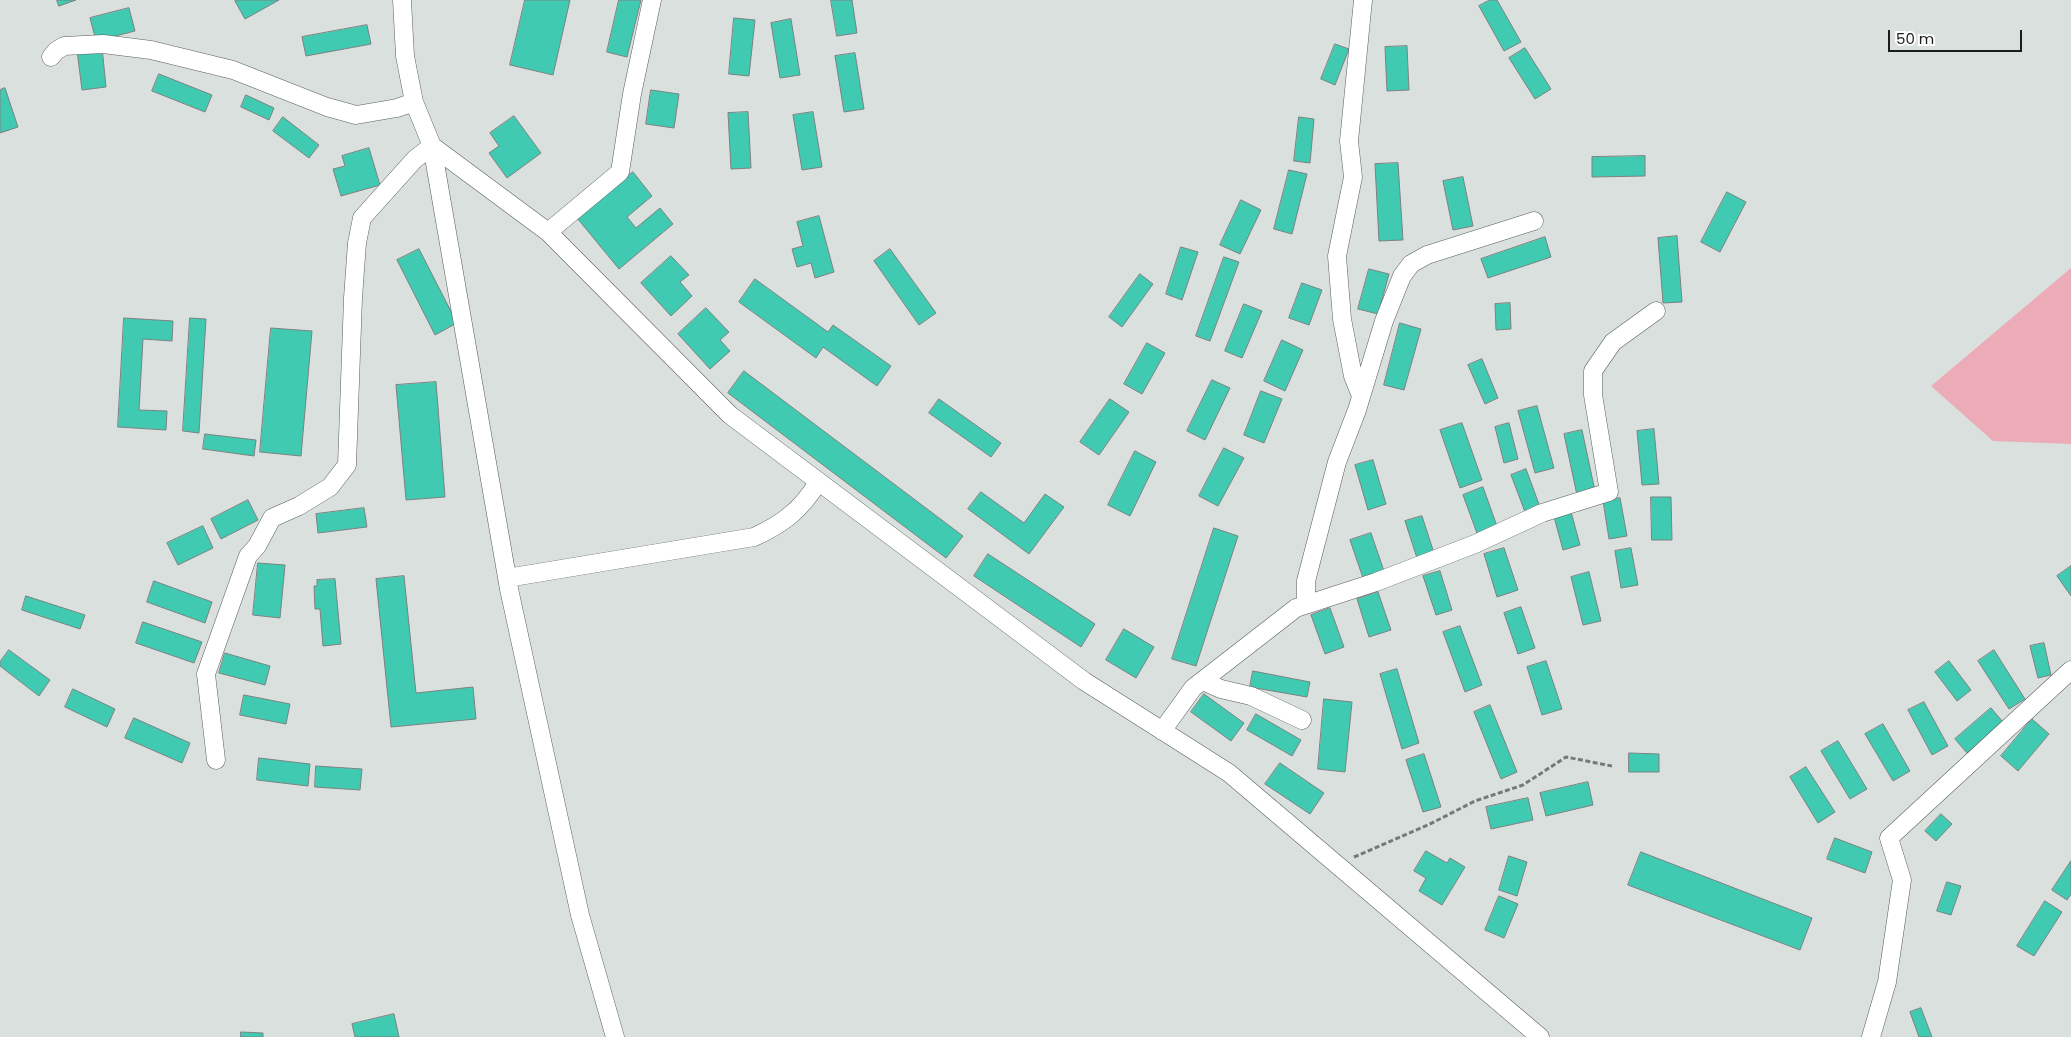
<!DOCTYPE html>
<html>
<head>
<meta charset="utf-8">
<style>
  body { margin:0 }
  #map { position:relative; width:2071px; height:1037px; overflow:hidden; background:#d9e0de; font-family:Poppins,sans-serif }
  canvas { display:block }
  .scale { position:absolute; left:1888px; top:30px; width:134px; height:22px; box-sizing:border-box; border:2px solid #1a1d1c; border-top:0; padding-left:6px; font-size:15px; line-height:18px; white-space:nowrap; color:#1a1d1c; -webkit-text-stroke:4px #fff; paint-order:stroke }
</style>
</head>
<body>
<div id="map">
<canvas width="2071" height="1037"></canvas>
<div class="scale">50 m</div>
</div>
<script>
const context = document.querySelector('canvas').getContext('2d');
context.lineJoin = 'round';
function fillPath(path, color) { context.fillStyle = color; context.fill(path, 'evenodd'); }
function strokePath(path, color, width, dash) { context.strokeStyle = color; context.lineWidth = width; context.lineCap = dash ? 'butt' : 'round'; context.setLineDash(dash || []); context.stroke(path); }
const green = new Path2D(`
  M2071,268V444L1993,441L1931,386Z`);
const building = new Path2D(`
  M57,0H76L59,6Z
  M238,0H279L245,19L235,1Z
  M525,0H570L553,75L510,65Z
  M619,0H641L627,57L607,52Z
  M831,0H852L857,33L837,36Z
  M1490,0H1497L1521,42L1504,51L1479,6Z
  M129,8L135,31L96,41L90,18Z
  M734,18L755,20L749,76L729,74Z
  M791,19L800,75L780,78L771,23Z
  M367,25L371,44L306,56L302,37Z
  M1335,44L1349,49L1335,85L1321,79Z
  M1407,46L1409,90L1387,91L1385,47Z
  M102,47L106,87L82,90L77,50Z
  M1525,48L1551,89L1535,99L1509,58Z
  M855,53L864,109L844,112L835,56Z
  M159,74L212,95L205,112L152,91Z
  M5,88L18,127L0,133V90Z
  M651,90L679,94L674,128L646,124Z
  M246,95L274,108L269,120L241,107Z
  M748,112L751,168L731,169L728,113Z
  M813,112L822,167L802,170L793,115Z
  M514,116L541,153L507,178L489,153L499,146L490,133Z
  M283,117L319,145L309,158L273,131Z
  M1299,117L1314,119L1310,163L1294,161Z
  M369,148L380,185L341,196L333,169L345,166L342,156Z
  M1645,156V176L1592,177V157Z
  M1398,163L1403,240L1379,241L1375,164Z
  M1289,170L1307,174L1292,234L1274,229Z
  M633,172L652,196L627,217L636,228L660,208L673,224L619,269L577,218Z
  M1463,177L1473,226L1453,230L1443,181Z
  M1727,192L1746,202L1720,252L1701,242Z
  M1241,200L1261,210L1240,254L1220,245Z
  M819,216L834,272L815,278L811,263L797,267L792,249L803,246L797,222Z
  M1677,236L1682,302L1663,303L1658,238Z
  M1545,237L1551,257L1488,278L1481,259Z
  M1181,247L1198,252L1182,300L1166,294Z
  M419,249L457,323L435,335L397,260Z
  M890,249L936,313L919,325L874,261Z
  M671,256L689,275L680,282L692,296L671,316L641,283Z
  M1224,257L1239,262L1210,341L1196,336Z
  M1369,269L1389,274L1378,314L1358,309Z
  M1140,274L1153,284L1122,327L1109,317Z
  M755,279L828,332L833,325L891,366L877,386L823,347L816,358L739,302Z
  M1302,283L1322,290L1309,325L1289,318Z
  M1510,303L1511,329L1496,330L1495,304Z
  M1244,304L1262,311L1242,358L1225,351Z
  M706,308L729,332L720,340L730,351L710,369L678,334Z
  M124,318L173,321L172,341L143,339L139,410L167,411L166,430L118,427Z
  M190,318L206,319L199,433L183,431Z
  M1400,323L1421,329L1404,390L1384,385Z
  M271,328L312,331L301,456L260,452Z
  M1282,340L1303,350L1285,391L1264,381Z
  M1147,343L1165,353L1142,394L1124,384Z
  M1482,359L1498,398L1485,404L1468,365Z
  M744,371L963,536L946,558L728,393Z
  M1212,380L1230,388L1205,440L1187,431Z
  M436,382L445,497L406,500L396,385Z
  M1261,391L1282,399L1264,443L1244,435Z
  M939,399L1001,443L991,457L929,413Z
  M1110,399L1129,412L1099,455L1080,442Z
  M1537,406L1554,468L1535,473L1518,411Z
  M1462,423L1482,480L1460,488L1440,430Z
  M1509,423L1518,459L1504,463L1495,427Z
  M1654,429L1659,484L1642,485L1637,431Z
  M1582,430L1595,491L1577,495L1564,434Z
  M205,434L256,440L254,456L203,449Z
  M1224,448L1244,458L1218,506L1199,496Z
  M1135,451L1156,462L1130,516L1108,505Z
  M1373,460L1386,504L1368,510L1355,465Z
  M1526,469L1540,507L1525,512L1511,475Z
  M1483,487L1498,529L1478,536L1463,495Z
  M981,492L1024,523L1045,494L1064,507L1029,554L968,509Z
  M1651,497H1671L1672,540H1652Z
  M1620,498L1627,536L1609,539L1603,501Z
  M248,500L258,520L221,539L211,519Z
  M364,508L367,527L318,533L316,514Z
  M1570,508L1580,545L1563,550L1553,513Z
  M1422,516L1434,553L1417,558L1405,521Z
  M203,526L213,548L178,565L167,543Z
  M1214,528L1238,536L1196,666L1172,659Z
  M1371,533L1384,571L1363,578L1350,540Z
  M1504,548L1518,590L1497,597L1484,554Z
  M1631,548L1638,585L1621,588L1615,551Z
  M988,554L1095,624L1081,647L974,576Z
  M258,563L285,565L280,618L253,615Z
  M2071,566V596L2057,576Z
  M1440,571L1452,610L1436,615L1423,576Z
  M1589,572L1601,621L1583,625L1571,577Z
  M404,576L416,693L473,687L476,719L391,727L376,579Z
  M335,579L341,644L323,646L320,609H315L314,586H317V580Z
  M154,581L212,602L205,623L147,602Z
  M1378,592L1391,630L1369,637L1357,599Z
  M26,596L85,615L80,629L22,610Z
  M1521,607L1535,648L1518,654L1504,613Z
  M1330,608L1344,647L1325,654L1311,615Z
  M143,622L202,642L194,663L136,643Z
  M1460,626L1482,685L1465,692L1443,632Z
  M1124,629L1154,647L1136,678L1106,660Z
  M2044,643L2051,675L2038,678L2030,646Z
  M9,650L50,680L39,696L0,666V662Z
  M1994,650L2025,699L2009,709L1978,661Z
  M225,653L270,666L265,685L219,673Z
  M1546,661L1562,709L1542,715L1527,667Z
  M1949,661L1971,690L1957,701L1935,672Z
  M1397,669L1419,743L1402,749L1380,674Z
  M1253,671L1310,682L1307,697L1250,687Z
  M73,689L115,709L107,727L65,707Z
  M1204,694L1244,723L1231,741L1191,712Z
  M244,695L290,704L286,724L240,715Z
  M1324,699L1352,702L1345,772L1318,769Z
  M1924,702L1948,746L1932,755L1908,710Z
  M1490,705L1517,772L1501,779L1474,712Z
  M1991,708L2003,722L1967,753L1955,739Z
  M1256,714L1301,740L1292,756L1247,730Z
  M134,718L190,743L182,763L125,738Z
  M2032,719L2049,734L2018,771L2001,756Z
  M1883,724L1910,771L1893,781L1865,734Z
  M1838,741L1867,789L1850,799L1821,751Z
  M1629,753L1659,754V772H1629Z
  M1424,754L1441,807L1423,812L1406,760Z
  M259,758L310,764L308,786L257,780Z
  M1280,763L1324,793L1310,814L1265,784Z
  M316,766L362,769L360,790L315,787Z
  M1806,767L1835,812L1818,823L1790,777Z
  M1588,782L1593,805L1546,816L1540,793Z
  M1528,798L1533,820L1491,829L1486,807Z
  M1941,814L1952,824L1936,841L1925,831Z
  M1835,838L1872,852L1865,873L1827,859Z
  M1426,851L1447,863L1450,858L1465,867L1442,905L1419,891L1426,878L1414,871Z
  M1641,852L1812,918L1800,950L1628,885Z
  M1509,856L1527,862L1517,896L1499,890Z
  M2071,861V894L2067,900L2052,890Z
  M1947,882L1961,886L1951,915L1937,911Z
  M1499,896L1518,904L1504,938L1485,930Z
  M2045,901L2062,912L2034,956L2017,946Z
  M1921,1008L1932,1037H1919L1910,1012Z
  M394,1014L399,1037H355L352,1024Z
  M241,1032L263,1033V1037H241Z`);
const path = new Path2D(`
  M1354,857L1428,825L1475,801L1523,785L1566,757L1612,766`);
const minor = new Path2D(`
  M402,0L405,56L414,102L432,146L509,589L580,915L615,1037
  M51,57L56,51L64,46L103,44L151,50L233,70L327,107L356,115L397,108L414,102
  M432,146L548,232L730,415L1084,681L1229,773L1540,1037
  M548,232L620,172L632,94L652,0
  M1361,396L1353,376L1342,319L1337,256L1353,177L1349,141L1363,0
  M507,578L754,537C783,524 802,509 818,482
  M1306,604V581L1337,462L1357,410L1384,321L1402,276L1411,264L1427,255L1534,221
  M1203,681L1221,689L1251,696L1302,720
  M1162,731L1193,688L1296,608L1376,582L1475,544L1542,513L1609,492L1593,395V371L1613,342L1656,311
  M216,760L206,674L248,556L257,546L272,518L299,506L330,487L347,465L353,298L357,243L362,218L415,159L432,146
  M1871,1037L1887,982L1902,880L1889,838L2071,670`);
fillPath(green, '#ebacb7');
fillPath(building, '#41cab2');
strokePath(building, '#7b8280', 1);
strokePath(minor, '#585f5d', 19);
strokePath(path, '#757a78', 3, [5, 2.5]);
strokePath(minor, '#fff', 18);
</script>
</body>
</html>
